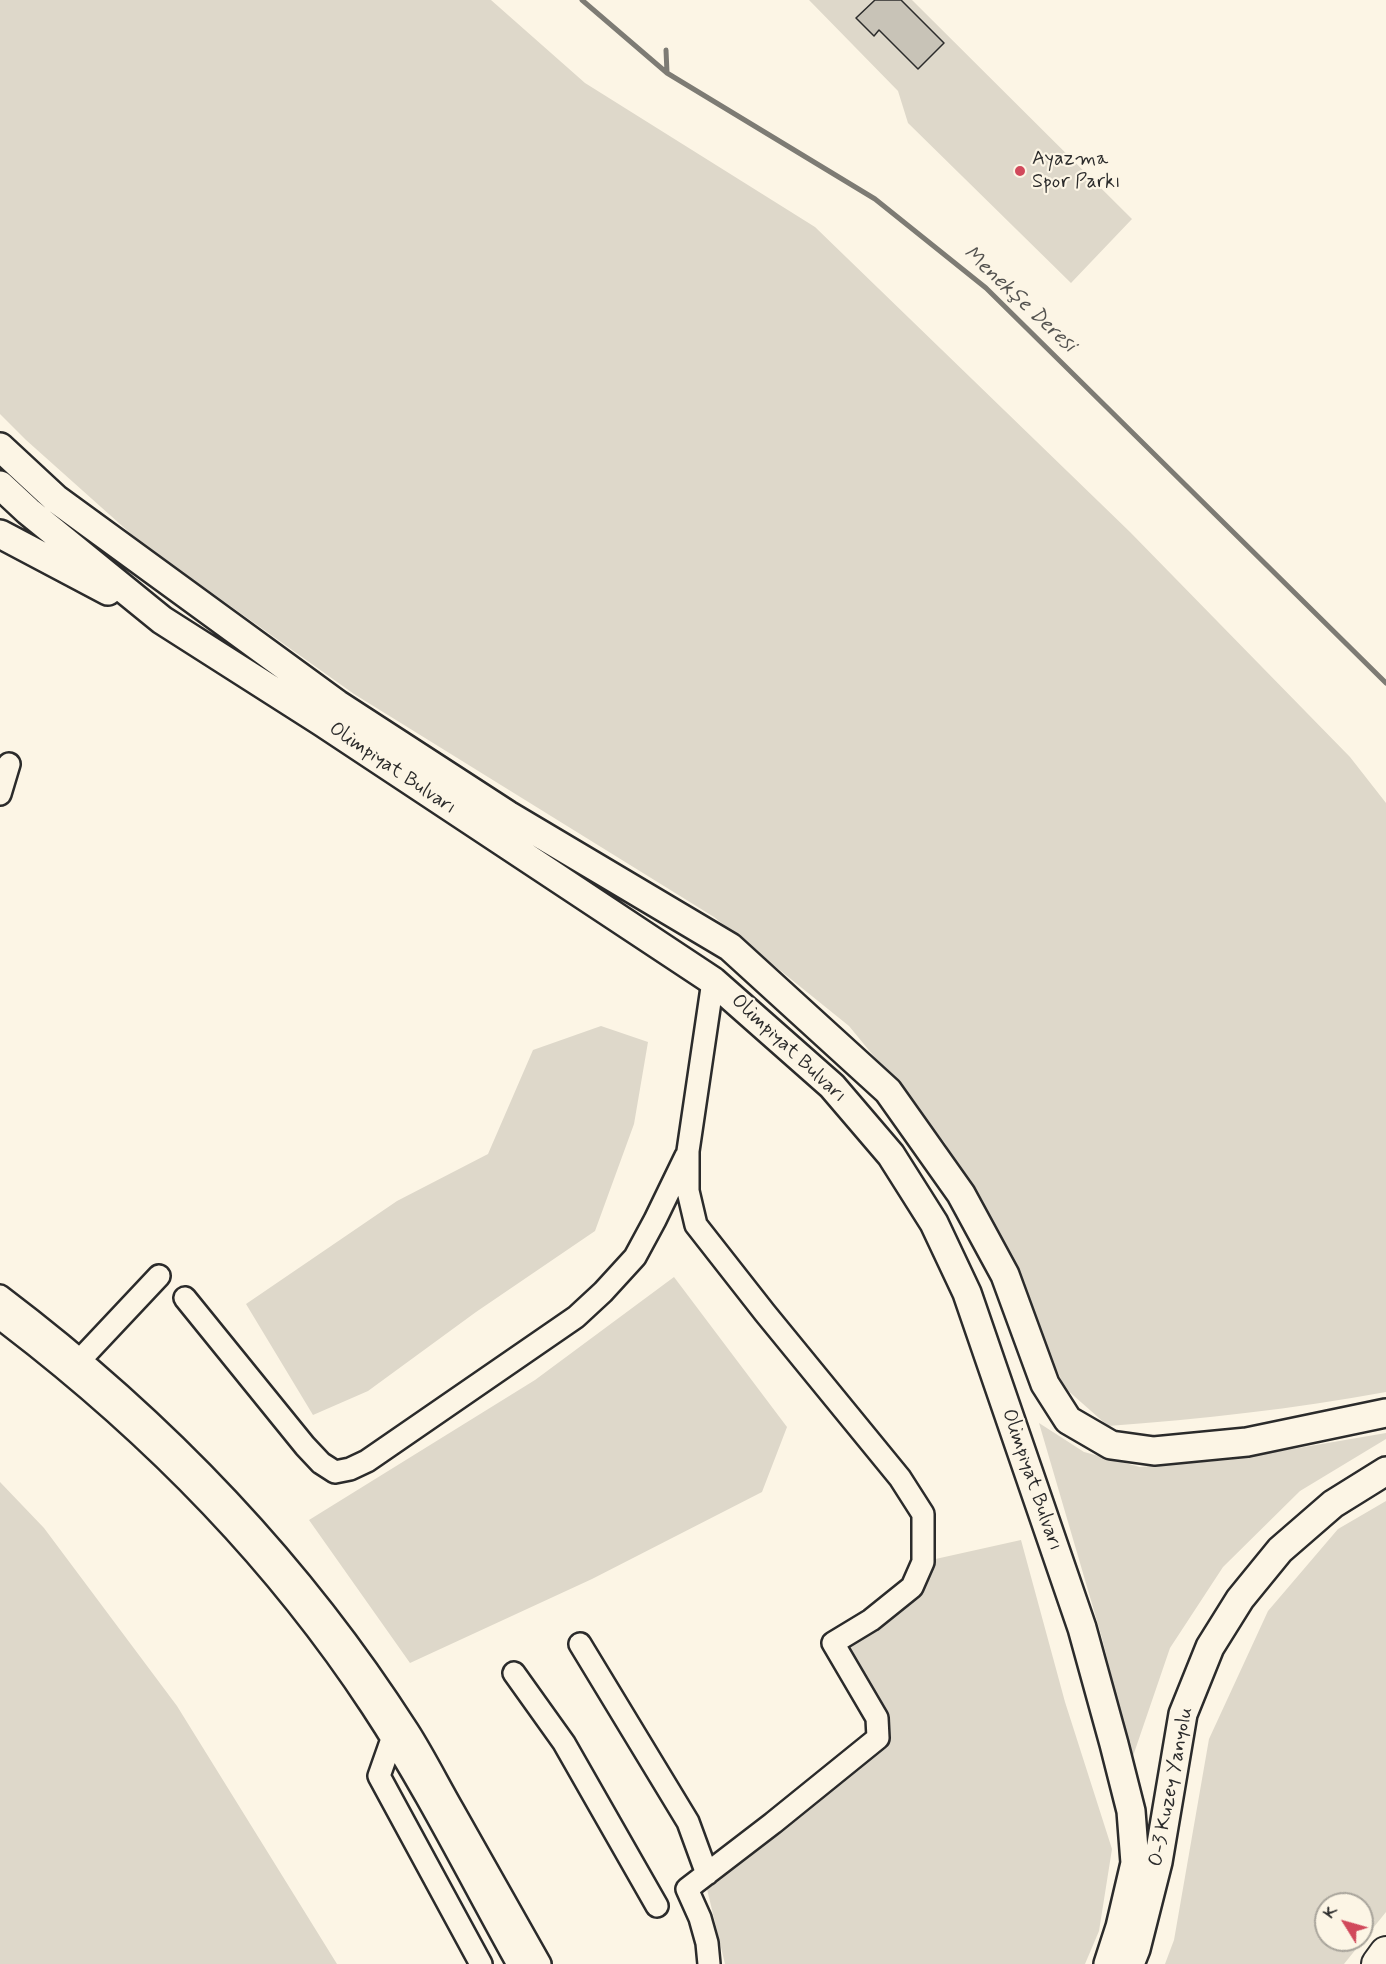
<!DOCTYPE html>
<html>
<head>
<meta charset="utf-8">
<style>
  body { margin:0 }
  #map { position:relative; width:1386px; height:1964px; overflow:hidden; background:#fcf5e5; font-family:Mynerve,sans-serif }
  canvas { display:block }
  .north { position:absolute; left:1314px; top:1892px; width:60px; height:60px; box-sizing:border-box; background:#fcf5e5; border:2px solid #a8a49b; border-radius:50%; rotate:307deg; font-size:16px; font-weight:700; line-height:24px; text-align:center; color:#2b2b2b }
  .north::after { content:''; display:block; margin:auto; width:21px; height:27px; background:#d1495b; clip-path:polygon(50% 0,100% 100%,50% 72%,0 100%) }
</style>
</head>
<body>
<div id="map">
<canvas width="1386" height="1964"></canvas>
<div class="north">K</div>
</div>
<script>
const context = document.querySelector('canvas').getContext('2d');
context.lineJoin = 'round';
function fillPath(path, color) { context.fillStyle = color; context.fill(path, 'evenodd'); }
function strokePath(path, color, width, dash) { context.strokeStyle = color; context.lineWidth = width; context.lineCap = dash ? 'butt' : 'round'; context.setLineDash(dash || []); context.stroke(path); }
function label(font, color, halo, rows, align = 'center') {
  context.font = font + ' Mynerve,sans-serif'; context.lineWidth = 4.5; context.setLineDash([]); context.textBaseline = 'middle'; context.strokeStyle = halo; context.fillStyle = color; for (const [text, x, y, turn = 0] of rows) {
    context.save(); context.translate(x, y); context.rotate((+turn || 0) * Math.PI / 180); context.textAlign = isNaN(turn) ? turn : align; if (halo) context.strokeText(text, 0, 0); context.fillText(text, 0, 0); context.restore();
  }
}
const green = new Path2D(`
  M0,0H491L585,83L815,227L1130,532L1350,757L1386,803V1392C1294,1409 1201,1419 1108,1426L1065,1388L1031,1314L945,1143L849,1026L714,917L354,694L139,541L26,440L0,414Z
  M809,0H912L1132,219L1071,283L908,123L898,91Z
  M601,1026L648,1042L634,1124L595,1231L476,1312L368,1391L313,1415L246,1304L397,1201L488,1154L533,1050Z
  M674,1277L787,1427L762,1492L592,1579L410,1663L309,1520L535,1380Z
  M1039,1423L1084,1452L1140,1467L1228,1460L1386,1433V1439L1300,1491L1223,1567L1170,1648L1132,1759L1102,1638Z
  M0,1482L44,1528L177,1706L337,1964H0Z
  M1386,1501V1912L1344,1964H1165L1174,1940L1209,1739L1268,1611L1338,1529ZM1326,1904H1362V1940H1326Z
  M1021,1540L1065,1702L1112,1849L1099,1931L1085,1964H725L706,1885L885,1743L888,1716L847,1649L919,1593L931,1560Z`);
const stream = new Path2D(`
  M582,0L667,73L875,199L986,288L1386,683
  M666,50L667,73`);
const building = new Path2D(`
  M875,0H901L944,43L918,69L879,30L874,36L856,18Z`);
const minor = new Path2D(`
  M0,794L9,764
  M0,1296C160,1417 300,1562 408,1731C424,1756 438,1784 453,1810C482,1861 511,1913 540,1964
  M185,1298L305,1446L321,1463L335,1472L350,1469L367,1461L576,1317L603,1292L635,1257L655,1220L686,1156
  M0,1318C144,1427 272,1555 372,1707C426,1789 470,1878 518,1964
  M80,1360L159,1276
  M580,1644L688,1822L707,1874
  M514,1673L564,1743L657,1906
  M392,1739L379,1776L481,1964
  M709,1964L707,1943L700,1918L687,1889L773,1823L878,1738L877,1718L833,1643L871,1620L912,1587L923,1562V1514L900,1478L765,1313L696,1225L688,1191V1151L713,981`);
const major = new Path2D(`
  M0,447L56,499L337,704L508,815L730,947L888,1091L961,1194L1005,1275L1045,1384L1068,1420L1111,1445L1154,1451L1247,1442L1386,1413
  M0,485L28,511L162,620L322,722L713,981L832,1086L891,1155L934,1223L967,1293L1082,1628L1114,1744L1131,1811L1135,1863L1120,1927L1108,1964
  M0,534L108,591
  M1130,1964L1136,1949L1158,1862L1183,1714L1210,1647L1240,1599L1280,1550L1333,1504L1386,1471`);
const highway = new Path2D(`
  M1378,1964L1386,1953`);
const markers = [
  [1020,171,6,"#d1495b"]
];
const poiNames = [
  ["Ayazma",1032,160],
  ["Spor Parkı",1032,183]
];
const streetNames = [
  ["Olimpiyat Bulvarı",392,769,34],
  ["Olimpiyat Bulvarı",788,1049,43],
  ["Olimpiyat Bulvarı",1031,1480,71],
  ["O-3 Kuzey Yanyolu",1172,1787,-79]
];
const waterNames = [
  ["Menekşe Deresi",1019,300,43]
];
fillPath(green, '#ded8ca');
strokePath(stream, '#7d7b74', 5);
fillPath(building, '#c8c3b7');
strokePath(building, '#2b2b2b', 1.5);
strokePath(minor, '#2b2b2b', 26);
strokePath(major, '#2b2b2b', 32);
strokePath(highway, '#2b2b2b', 36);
strokePath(minor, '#fcf5e5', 21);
strokePath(major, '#fcf5e5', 27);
strokePath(highway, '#fcf5e5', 32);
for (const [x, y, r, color] of markers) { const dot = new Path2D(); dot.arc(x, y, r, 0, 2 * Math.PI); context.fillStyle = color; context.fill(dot); strokePath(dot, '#fcf5e5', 2); }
label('20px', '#2b2b2b', '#fcf5e5', poiNames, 'left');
label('20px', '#2b2b2b', '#fcf5e5', streetNames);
label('italic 21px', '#545350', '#fcf5e5', waterNames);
</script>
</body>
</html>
